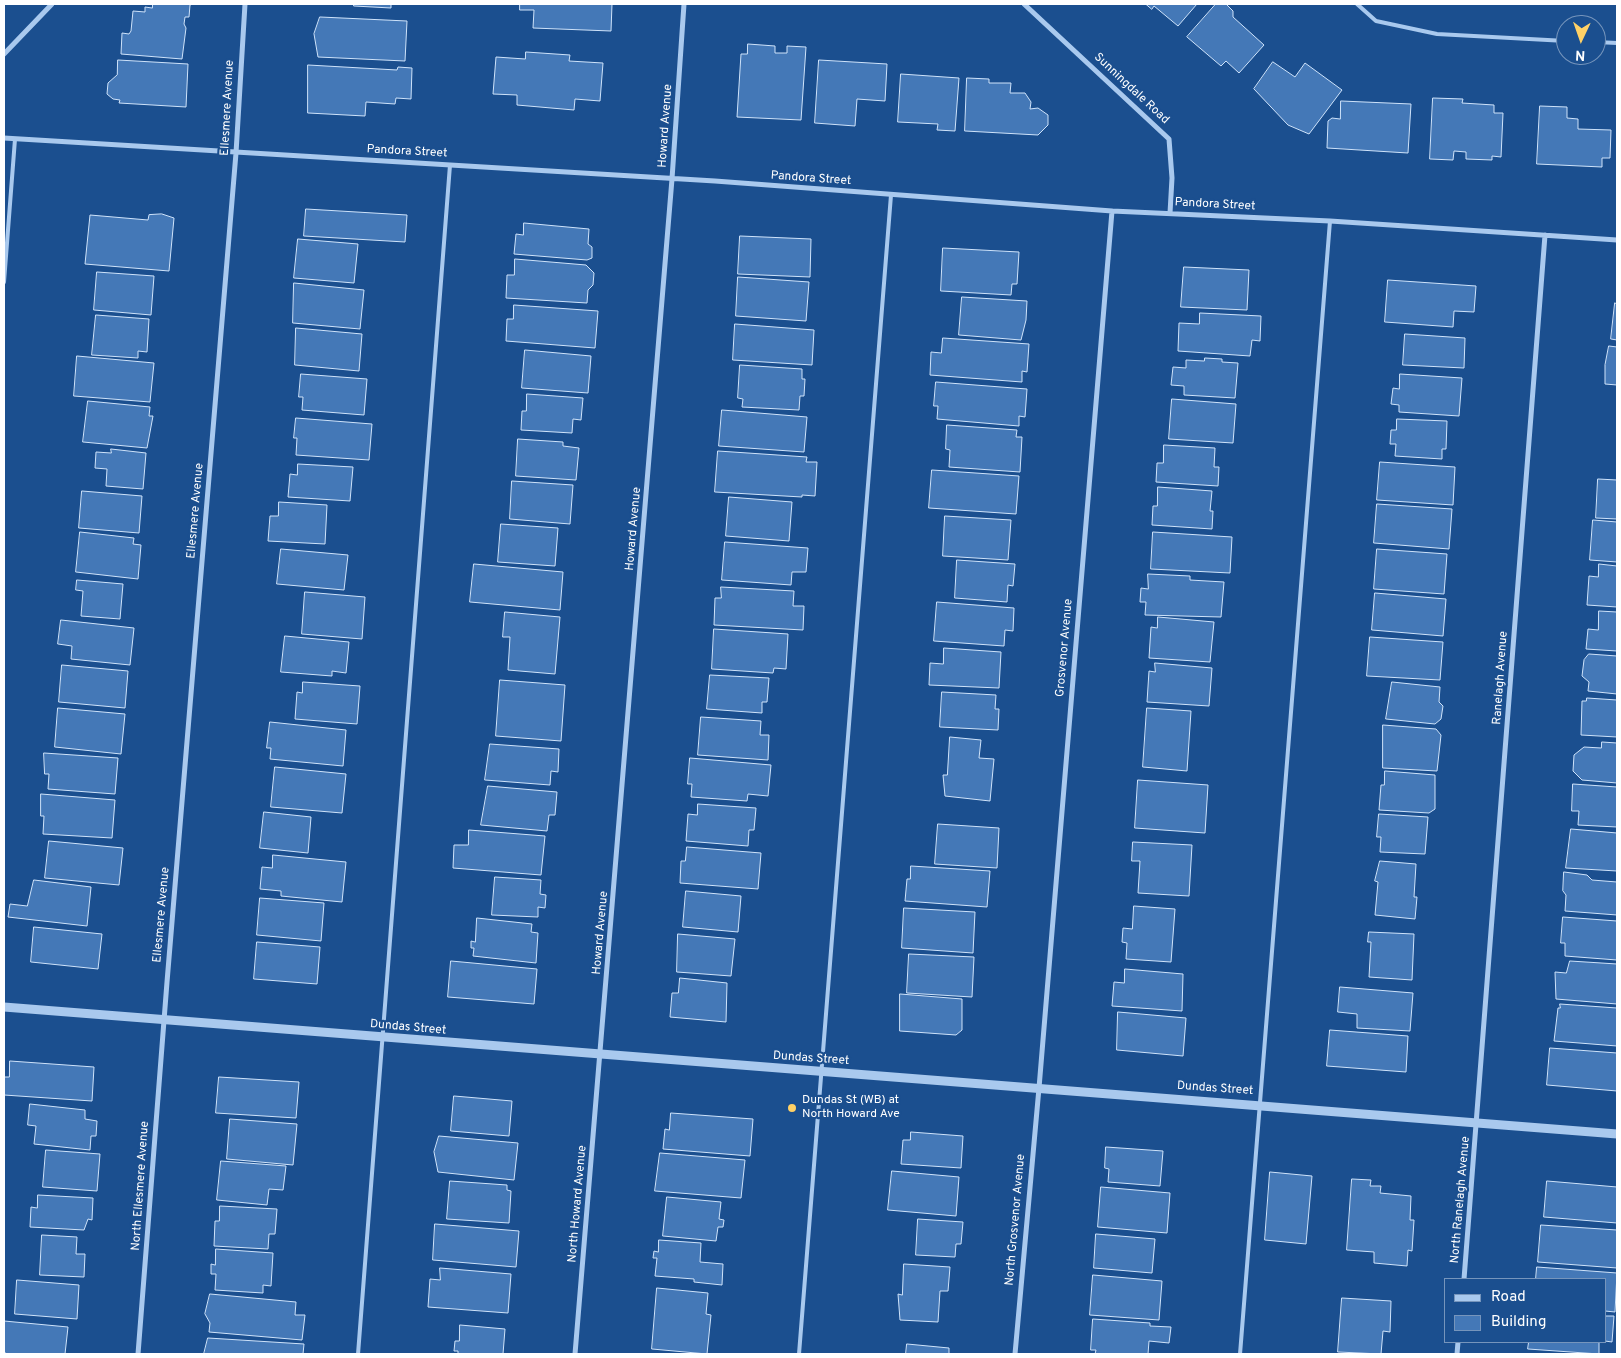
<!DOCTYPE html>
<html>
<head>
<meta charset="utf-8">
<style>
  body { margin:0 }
  #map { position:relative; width:1621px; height:1358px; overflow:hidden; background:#1b4f8f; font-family:Overpass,sans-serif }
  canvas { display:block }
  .frame { position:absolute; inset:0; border:5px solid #fff; pointer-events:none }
  .legend { position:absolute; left:1444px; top:1278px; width:162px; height:65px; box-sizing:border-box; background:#1b4f8f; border:1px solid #7695bc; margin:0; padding:6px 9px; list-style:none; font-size:15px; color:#fff }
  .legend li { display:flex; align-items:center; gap:10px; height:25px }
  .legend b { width:25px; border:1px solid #7695bc }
  .north { position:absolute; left:1556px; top:15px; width:50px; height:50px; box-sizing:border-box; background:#1b4f8f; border:1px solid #7695bc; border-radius:50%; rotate:183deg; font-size:14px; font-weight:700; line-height:20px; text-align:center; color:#fff }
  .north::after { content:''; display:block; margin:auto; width:18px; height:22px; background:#ffd166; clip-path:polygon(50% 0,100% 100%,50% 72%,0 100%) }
</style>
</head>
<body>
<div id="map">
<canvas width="1621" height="1358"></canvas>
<div class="frame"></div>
<ul class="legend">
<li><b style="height:6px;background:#a9c9ee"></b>Road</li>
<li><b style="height:14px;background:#4478b7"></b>Building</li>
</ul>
<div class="north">N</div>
</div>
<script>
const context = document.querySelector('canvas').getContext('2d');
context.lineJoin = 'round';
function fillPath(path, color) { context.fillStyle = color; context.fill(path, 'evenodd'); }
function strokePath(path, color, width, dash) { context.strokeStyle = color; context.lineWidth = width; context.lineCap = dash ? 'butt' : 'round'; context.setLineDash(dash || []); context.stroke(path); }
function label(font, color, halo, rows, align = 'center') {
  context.font = font + ' Overpass,sans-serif'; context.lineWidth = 4.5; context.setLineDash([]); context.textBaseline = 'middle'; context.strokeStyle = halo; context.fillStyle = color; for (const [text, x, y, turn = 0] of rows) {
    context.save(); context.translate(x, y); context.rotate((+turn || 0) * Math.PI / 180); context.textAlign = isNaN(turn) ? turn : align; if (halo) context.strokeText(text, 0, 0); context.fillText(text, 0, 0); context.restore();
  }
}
const building = new Path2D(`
  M153,4H192L190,5L189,17H185L184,24L186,28L182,59L121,54L122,33L129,34L131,31L133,11L145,12V7L152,8Z
  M354,4H391V8L354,6Z
  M520,4H612L611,31L533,28L534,10H520Z
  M1146,4H1197L1178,26L1154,6L1152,9Z
  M1216,4H1226L1233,11V17L1264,45L1239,73L1226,61L1221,66L1187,37Z
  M320,17L407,21L405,61L318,57L314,34Z
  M748,44L775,46V53H787V46L806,47L801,120L737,117L741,54H747Z
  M526,52L570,55L569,61L603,63L600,101L575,99L574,110L517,105V95L493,94L496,57L525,59Z
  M118,60L188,64L186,107L119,103L120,100L113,99L107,94L108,83L117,75Z
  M819,60L887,64L885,101L857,99L855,126L815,123Z
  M1273,62L1295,77L1305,63L1342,90L1309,134L1288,125L1254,89Z
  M308,65L397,70L398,67L412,68L411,99L396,98L395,104L366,102L365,116L308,113Z
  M901,74L959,78L955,131L937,130L938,124L898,122Z
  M967,78L989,79V83H1011L1010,93H1025L1031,102L1030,109L1038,108L1048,115V125L1038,135L965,131Z
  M1433,98L1463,99L1462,103L1494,105V113H1503L1501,157L1492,156V160L1466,159V152L1454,151L1453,160L1430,159Z
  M1341,101L1411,104L1408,153L1327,148L1328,121L1332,118L1340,119Z
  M1540,106L1567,107V118L1578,119V129L1611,130L1610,158H1602V167L1537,164Z
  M306,209L407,215L405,242L304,236Z
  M162,214L174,218L169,271L85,264L90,215L148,220L149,215Z
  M524,223L589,229L588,244L592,247V258L587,260L514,254L516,234L523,235Z
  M740,236L811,239L810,277L738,274Z
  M298,239L358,244L354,283L294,278Z
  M943,248L1019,252L1017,284H1012L1011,295L941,291Z
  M515,259L586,265L594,273L593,285L588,290L587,303L506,298L507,275H514Z
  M1184,267L1249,270L1247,310L1181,307Z
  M97,272L154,276L151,315L94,310Z
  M738,277L809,282L806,321L736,316Z
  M1388,280L1476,286L1474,312L1454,311L1453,327L1385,322Z
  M294,283L364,290L360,329L293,323Z
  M962,297L1027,301L1026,320L1021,340L959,335Z
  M1615,303L1617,304V340L1611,339Z
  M514,305L598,311L595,348L506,341L507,319H513Z
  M1200,313L1261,316L1260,341L1252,340L1250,356L1178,351L1179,323L1199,324Z
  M96,315L149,319L147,352L138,351V358L92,355Z
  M735,324L814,330L812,365L733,360Z
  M296,328L362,334L359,371L295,365Z
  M1405,334L1465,338L1464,368L1403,365Z
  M943,338L1029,344L1027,372L1022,371V382L930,375L931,352L941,353Z
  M1609,346L1617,347V385L1605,384V365Z
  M525,350L591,356L588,393L522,388Z
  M77,356L154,363L150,402L74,396Z
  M1205,358L1222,359V362L1238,363L1235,398L1184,395V386L1171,385L1173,367L1186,368V360L1204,361Z
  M740,365L802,369V379H805L804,396H800L799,410L742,407L743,399L738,398Z
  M301,374L367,379L364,415L302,410L303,397H299Z
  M1400,374L1462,378L1459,416L1399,412V405L1391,404L1393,388L1399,389Z
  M936,382L1027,389L1025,417L1019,416V426L937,419L938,406H934Z
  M527,394L583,398L581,420L573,419L572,433L521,430L522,411H526Z
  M1172,399L1236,404L1233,443L1169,439Z
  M88,401L150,407L149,416H153L147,448L83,442Z
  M722,410L807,417L804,452L719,446Z
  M296,418L372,424L369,460L296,455L297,438H294Z
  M1397,419L1447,421L1446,449H1442V459L1395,456L1396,444H1390L1391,430H1396Z
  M947,425L1017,430L1016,437H1022L1020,472L949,467L950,450L946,449Z
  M518,439L563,442V446L579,448L576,480L516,476Z
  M1164,445L1215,448L1214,467H1219L1218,486L1156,482L1157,463H1163Z
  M111,449L146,453L143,489L106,486L107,469L95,468L96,452L111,453Z
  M718,451L807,457L806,462H817L815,496L802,495V497L715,492Z
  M1380,462L1455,467L1453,505L1377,500Z
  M298,464L353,467L350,501L288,497L290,474L297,475Z
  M932,470L1019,476L1016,514L929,508Z
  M1598,479L1617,480V519L1596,518Z
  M512,481L573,485L570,524L510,519Z
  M1158,487L1212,491L1210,511H1213L1212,529L1152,525L1153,506H1157Z
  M82,491L142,496L139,533L79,528Z
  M729,497L792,502L789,541L726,536Z
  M279,502L327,505L325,544L268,541L270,516H278Z
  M1377,504L1452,509L1449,549L1374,543Z
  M945,516L1011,520L1008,560L943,556Z
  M1593,520L1617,522V562L1590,560Z
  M501,524L558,528L555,566L498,562Z
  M80,532L134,538L133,544L141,545L138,579L76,572Z
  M1153,532L1232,537L1230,573L1151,569Z
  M725,542L808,548L806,572H792L791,585L722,580Z
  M281,549L348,555L344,590L277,584Z
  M1377,549L1447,554L1444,594L1374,589Z
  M957,560L1015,564L1013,586L1008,585L1007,602L955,598Z
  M474,564L563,572L560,610L470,602Z
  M1599,564L1617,566V607L1587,605L1589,576L1598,577Z
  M1148,574L1190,576V580L1224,582L1221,617L1145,615L1146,602H1140L1141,588L1148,589Z
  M77,580L123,584L120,619L81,616L83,591L76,590Z
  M721,587L794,591L793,606H804L803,630L714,625L715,598H721Z
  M305,592L365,597L362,639L302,634Z
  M1375,593L1446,599L1443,636L1372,630Z
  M937,602L1014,608L1013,631L1005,630L1004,646L934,641Z
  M1599,611L1617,612V651L1586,649L1588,629L1598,630Z
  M505,612L560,617L555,674L508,670L510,637H503Z
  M1158,617L1214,622L1210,662L1149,658L1151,627L1157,628Z
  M61,620L134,628L130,665L71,659L72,646L58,644Z
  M714,629L788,634L786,669L774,668L773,673L712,669Z
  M285,636L349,642L346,673L332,671V676L281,672Z
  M1370,637L1443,642L1440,680L1367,676Z
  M944,648L1001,652L999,688L929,685L930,663L943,664Z
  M1589,654L1617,656V694L1588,691L1589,682L1582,676L1584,660Z
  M1155,663L1212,668L1209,706L1147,702L1149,671L1155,672Z
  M62,665L128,671L125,708L59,702Z
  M710,675L769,678L767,702H762V713L707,709Z
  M500,680L565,685L561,741L496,736Z
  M303,682L360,686L357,724L295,719L297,692L302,693Z
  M1392,682L1440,687L1439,702L1443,706L1441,719L1435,724L1386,719Z
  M942,692L996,695L995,709H999L998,730L940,727Z
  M1587,698L1617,700V737L1581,735L1582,701H1586Z
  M58,708L125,714L121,754L55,747Z
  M1147,708L1191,711L1187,771L1143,767Z
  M701,717L761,721L760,735H769L768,760L698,755Z
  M270,722L346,730L343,766L270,759L271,748H267Z
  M1383,725L1436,729L1441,735L1437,771L1383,768Z
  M950,737L981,740L979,758L994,759L990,801L945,796L943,775H947Z
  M1602,742L1617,743V783L1582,780L1573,771L1574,755L1584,747L1601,748Z
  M490,744L559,749L558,772L551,771L550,785L485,780Z
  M44,753L118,758L115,794L48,789L49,774H45Z
  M690,758L771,765L768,796L748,794L747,801L691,797L692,784H688Z
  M275,767L346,774L342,813L271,807Z
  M1385,771L1435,775V809L1429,813L1379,810L1381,785H1384Z
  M1138,780L1208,785L1205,833L1135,828Z
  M1573,784L1617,787V827L1578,825L1579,811H1572Z
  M488,786L557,792L555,815H549L547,831L481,825Z
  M41,794L115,800L112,838L43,834L44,816H41Z
  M698,804L756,808L754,830H749L748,846L686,841L688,814L697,815Z
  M264,812L311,817L308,853L260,848Z
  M1379,814L1428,817L1425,854L1380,852L1381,837H1377Z
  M938,824L999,828L997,868L935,864Z
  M1571,829L1617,833V871L1566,868Z
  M469,830L545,836L541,875L453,868L454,845H468Z
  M49,841L123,848L119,885L45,878Z
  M1133,842L1192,845L1189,896L1138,893L1140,861H1132Z
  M687,847L761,853L758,889L680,883L681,861H685Z
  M273,855L346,862L342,902L281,896V891L260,889L262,867L272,868Z
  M1380,861L1416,864L1414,897H1417L1415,919L1375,915L1378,882L1375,881Z
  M911,866L990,871L987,907L905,901L907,879H910Z
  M1564,872L1587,875L1592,880L1617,882V915L1565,911L1566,895L1563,891Z
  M495,877L541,880L540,894L546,895L545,908L538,907V917L492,915Z
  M34,880L91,887L87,926L8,917L10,904L27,906Z
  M686,891L741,896L738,932L683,927Z
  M260,898L324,903L321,941L257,935Z
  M1134,906L1175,909L1171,962L1126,959L1127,943L1122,942L1123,928L1132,929Z
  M904,908L975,912L973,953L902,948Z
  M1563,917L1617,921V960L1565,956V943H1561Z
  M477,918L532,924L531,932L538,933L536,963L473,956L474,948H471V941L475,942Z
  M34,927L102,934L98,969L31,962Z
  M1369,932L1414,934L1412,980L1369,977L1371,942H1368Z
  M678,934L735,939L731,976L677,972Z
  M257,942L320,947L317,984L254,979Z
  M909,954L974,957L972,997L907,993Z
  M451,961L537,969L534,1004L448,997Z
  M1570,961L1617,964V1004L1556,999L1555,972L1566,973Z
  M1125,969L1183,974L1182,1011L1112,1006L1114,982L1124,983Z
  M680,978L727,983L726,1022L670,1017L672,993H678Z
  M1340,987L1413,993L1410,1031L1357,1028V1014L1338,1012Z
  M900,994L962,999V1030L956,1035L900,1031Z
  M1560,1004L1617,1008V1046L1554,1041L1558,1008H1560Z
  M1118,1012L1186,1018L1183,1056L1117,1050Z
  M1330,1030L1408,1036L1406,1072L1327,1066Z
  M1550,1048L1617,1053V1091L1547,1085Z
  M10,1061L94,1067L92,1101L4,1095V1077H9Z
  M219,1077L299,1082L296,1118L216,1113Z
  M454,1096L512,1101L509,1136L451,1131Z
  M30,1104L85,1110V1119L97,1121L96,1136H91L90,1150L34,1144L36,1126L28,1125Z
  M671,1113L753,1119L750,1156L663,1149L665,1129L669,1130Z
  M230,1119L297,1124L293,1165L227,1159Z
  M911,1132L963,1136L961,1168L901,1164L903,1140H910Z
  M439,1136L518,1143L514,1180L438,1172L434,1152Z
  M1106,1147L1163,1151L1160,1186L1108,1182L1109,1169L1105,1168Z
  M46,1150L100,1154L97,1191L43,1187Z
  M660,1153L745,1160L741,1198L655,1191Z
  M221,1161L286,1166L283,1190L269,1189L267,1205L217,1200Z
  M892,1171L959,1177L956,1216L888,1210Z
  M1270,1172L1312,1176L1306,1244L1265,1240Z
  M1352,1179L1371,1180L1370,1186H1381L1380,1193L1411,1196L1410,1220H1414L1412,1251L1408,1250L1407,1266L1374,1263V1252L1347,1250Z
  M450,1181L507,1185V1190L511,1191L509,1223L447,1219Z
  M1547,1181L1617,1187V1223L1544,1217Z
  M1101,1187L1170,1193L1167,1233L1098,1227Z
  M38,1195L93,1198L92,1220L88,1219L84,1230L30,1227L31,1207L37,1208Z
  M667,1197L721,1202L719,1219L724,1220L723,1227H718L716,1241L663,1236Z
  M220,1206L277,1209L275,1234H269L268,1249L214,1246L215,1221H219Z
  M918,1219L963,1222L961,1244H956L955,1257L916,1255Z
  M435,1224L519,1231L516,1267L433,1260Z
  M1541,1225L1617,1230V1268L1538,1262Z
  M1096,1234L1155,1239L1152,1273L1094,1268Z
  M42,1235L77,1237L76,1254H85L84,1277L40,1275Z
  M659,1240L701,1243L700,1262L723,1264L722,1285L694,1282V1279L655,1276L657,1258H653L654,1251L658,1252Z
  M216,1249L273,1253L271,1286L263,1285V1293L215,1290L216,1274H211V1264L215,1265Z
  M904,1264L950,1267L948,1291H940L938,1322L900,1320L898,1294L902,1295Z
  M1537,1267L1617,1273L1615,1312L1605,1311V1279H1536Z
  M440,1268L511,1274L508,1313L428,1307L430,1279L440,1280Z
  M1093,1275L1162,1281L1159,1320L1090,1315Z
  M17,1280L79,1285L77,1319L15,1314Z
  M657,1288L708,1293L706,1314L711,1315L707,1354L652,1349Z
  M210,1294L296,1302L295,1315H305L302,1340L209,1332L210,1323L205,1314Z
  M1342,1298L1391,1301L1390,1332L1383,1331L1381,1354L1338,1352Z
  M1605,1316H1614L1612,1342L1605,1341Z
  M1093,1319L1150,1323V1326L1171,1327L1169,1343L1149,1341L1148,1354H1095L1096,1350H1091Z
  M4,1321L68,1327L65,1354H6L4,1351Z
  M460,1325L505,1329L503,1354H458V1351H454L455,1341H459Z
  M208,1338L304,1344L303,1354H204Z
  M1529,1342H1599V1354L1528,1349Z
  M907,1344L949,1348V1354H906Z`);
const service = new Path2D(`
  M1357,4L1376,21L1437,34L1566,41
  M1596,42L1617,43
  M4,282L15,139
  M358,1354L450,165
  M799,1354L891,195
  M1240,1354L1330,221`);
const minor = new Path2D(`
  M1024,4L1169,139L1172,178L1170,213
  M4,54L52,4
  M4,138L715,181L1112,211L1330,221L1617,240
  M1464,1279L1545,235
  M138,1354L167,982L236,153L245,4
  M575,1354L672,179L684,4
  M1015,1354L1039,1088L1112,211
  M1457,1354L1458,1342`);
const tertiary = new Path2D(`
  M4,1007C541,1051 1080,1090 1617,1134`);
const markers = [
  [792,1108,5,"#ffd166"]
];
const streetNames = [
  ["Sunningdale Road",1131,89,43],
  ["Ellesmere Avenue",228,108,-87],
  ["Howard Avenue",666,126,-86],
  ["Pandora Street",407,152,3],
  ["Pandora Street",811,179,4],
  ["Pandora Street",1215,205,3],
  ["Ellesmere Avenue",196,511,-85],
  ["Howard Avenue",634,529,-85],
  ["Grosvenor Avenue",1065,648,-85],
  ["Ranelagh Avenue",1501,678,-86],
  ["Ellesmere Avenue",162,915,-85],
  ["Howard Avenue",601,933,-85],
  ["Dundas Street",408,1028,5],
  ["Dundas Street",811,1059,4],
  ["Dundas Street",1215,1089,4],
  ["North Ellesmere Avenue",141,1186,-86],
  ["North Ranelagh Avenue",1461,1200,-85],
  ["North Howard Avenue",578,1204,-85],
  ["North Grosvenor Avenue",1016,1220,-85]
];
const poiNames = [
  ["Dundas St (WB) at",802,1101],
  ["North Howard Ave",802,1115]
];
fillPath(building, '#4478b7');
strokePath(building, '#cfe3fa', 1);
strokePath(service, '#a9c9ee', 4);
strokePath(minor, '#a9c9ee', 5);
strokePath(tertiary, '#a9c9ee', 9);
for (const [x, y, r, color] of markers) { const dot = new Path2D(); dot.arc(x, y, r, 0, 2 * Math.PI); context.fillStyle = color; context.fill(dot); strokePath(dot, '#1b4f8f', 2); }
label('12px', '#fff', '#1b4f8f', streetNames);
label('12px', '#fff', '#1b4f8f', poiNames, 'left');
</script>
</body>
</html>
